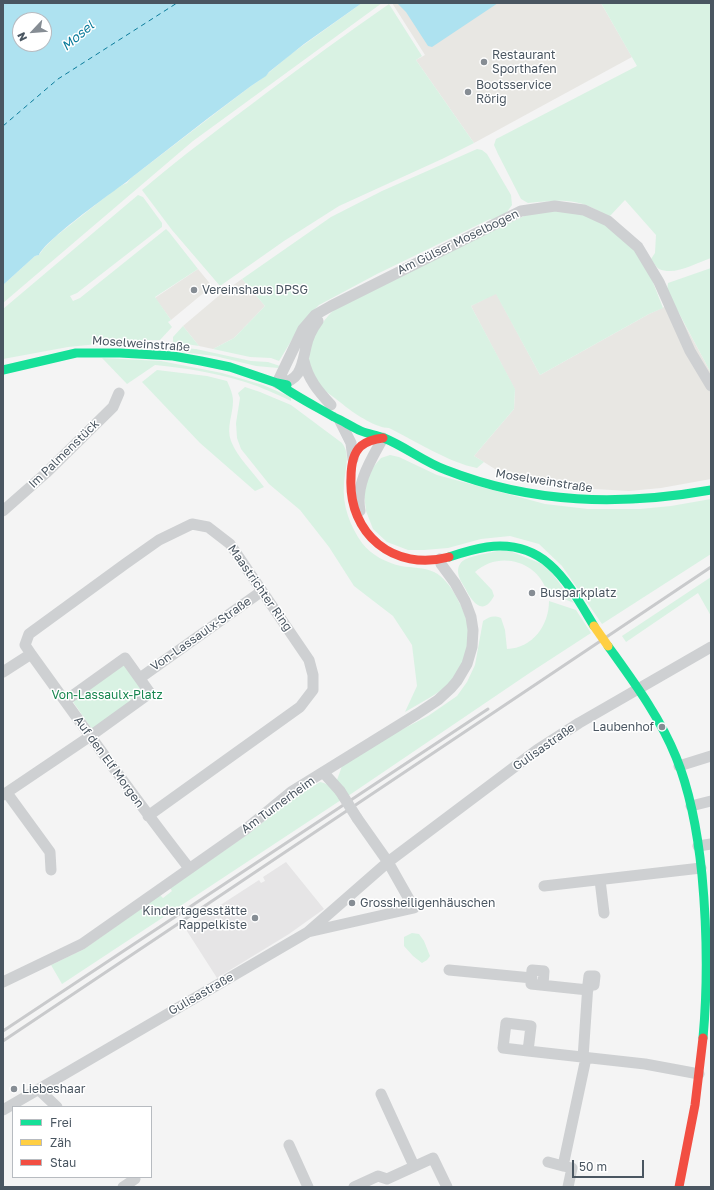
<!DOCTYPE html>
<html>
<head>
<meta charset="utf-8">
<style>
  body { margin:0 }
  #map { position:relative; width:714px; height:1190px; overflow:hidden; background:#f4f4f4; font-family:"Golos Text",sans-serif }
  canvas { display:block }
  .frame { position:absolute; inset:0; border:4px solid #4a5661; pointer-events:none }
  .legend { position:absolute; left:12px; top:1106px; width:140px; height:72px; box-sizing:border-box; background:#fff; border:1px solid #b7bbc0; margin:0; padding:5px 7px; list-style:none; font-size:12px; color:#4a5661 }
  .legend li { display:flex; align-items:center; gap:8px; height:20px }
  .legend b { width:20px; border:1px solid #b7bbc0 }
  .north { position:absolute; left:12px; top:12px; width:40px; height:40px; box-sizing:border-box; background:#fff; border:1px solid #b7bbc0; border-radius:50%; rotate:244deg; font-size:11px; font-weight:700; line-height:16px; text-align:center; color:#4a5661 }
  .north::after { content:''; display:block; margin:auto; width:14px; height:18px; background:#868d94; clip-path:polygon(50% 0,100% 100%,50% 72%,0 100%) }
  .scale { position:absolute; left:572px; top:1160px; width:72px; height:18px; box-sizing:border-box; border:2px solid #4a5661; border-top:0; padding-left:5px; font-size:12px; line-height:14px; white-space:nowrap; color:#4a5661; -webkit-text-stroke:3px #fff; paint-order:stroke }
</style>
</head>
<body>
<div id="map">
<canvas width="714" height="1190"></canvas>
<div class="frame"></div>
<ul class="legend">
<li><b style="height:5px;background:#16e098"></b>Frei</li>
<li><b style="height:5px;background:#ffcf43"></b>Zäh</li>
<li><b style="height:5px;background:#f24e42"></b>Stau</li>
</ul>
<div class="north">N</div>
<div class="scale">50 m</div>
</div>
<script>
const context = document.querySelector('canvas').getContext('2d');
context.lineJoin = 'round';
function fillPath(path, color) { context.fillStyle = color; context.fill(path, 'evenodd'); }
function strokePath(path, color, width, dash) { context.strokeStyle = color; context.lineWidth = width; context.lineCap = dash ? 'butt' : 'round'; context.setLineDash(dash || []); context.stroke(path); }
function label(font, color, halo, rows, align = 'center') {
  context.font = font + ' "Golos Text",sans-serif'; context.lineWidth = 3; context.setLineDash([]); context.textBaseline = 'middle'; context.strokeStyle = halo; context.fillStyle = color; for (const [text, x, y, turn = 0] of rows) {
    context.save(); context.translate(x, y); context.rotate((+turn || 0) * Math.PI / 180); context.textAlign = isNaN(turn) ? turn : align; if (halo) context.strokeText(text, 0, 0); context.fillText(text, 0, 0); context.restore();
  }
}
const commercial = new Path2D(`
  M392,3H601L632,57L474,143L416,60L425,55Z
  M198,269L212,286L171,320L155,298Z
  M242,279L265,306L234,338L213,349L199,346L183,326L222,293Z
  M496,293L540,375L649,314L673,303L711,373V479L661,488L629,491L576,488L549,484L508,475L495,469L474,456L514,409L515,390L471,306Z`);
const education = new Path2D(`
  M286,862L324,909L289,934L217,978L185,928L259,880L261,883L265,881L263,877Z`);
const green = new Path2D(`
  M362,3H382L193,141L3,303V285L35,256L39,255L44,248L55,237L118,187L127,183L131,178L251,86L260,80L291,54Z
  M601,3H711V258C696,263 675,276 659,269C656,267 654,263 651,259L655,253L656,235L625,200L609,217C577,197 564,200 528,203L521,199L498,154L494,145L496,139L502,136L637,66Z
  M389,4L422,56L416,60L474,143L442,159L339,206L284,241L220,286L172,230L142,190C182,156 224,125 265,94C306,63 347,33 389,4Z
  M477,149L482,150L487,154L511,195L512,205L507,212L495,220L490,219L377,274L319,305L304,320L279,361L271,358L250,357L213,349L234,338L265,306L242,279L331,217L382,191Z
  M138,195L143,197L162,223V227L77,293L70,296L73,301L80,298L166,229L169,232L198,269L155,297L171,320L168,322L172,327L160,340L116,341L108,343L68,347L3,359V309Z
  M538,211H576L609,225L631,245L649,272L663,308L649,314L540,375L496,294L471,306L515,389L514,409L474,456L484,462L477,468C450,463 415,441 389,428C376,428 357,415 346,407C337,399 325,392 318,384C315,381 314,376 312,373C302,348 320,322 338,306L526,215Z
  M711,268V373L667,291L668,283Z
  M183,326L199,346L173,342V337Z
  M151,346L196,349L251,361L268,362L280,366L278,368L256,366L215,356L139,347Z
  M102,358L161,361L222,373L263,385L291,397V401C276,394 261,387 245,382C216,373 186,368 155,365L127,384Z
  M157,370L207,376L227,381C230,388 233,394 233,401C233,414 226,428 231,441C237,457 254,473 264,487L255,491L200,443L142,382Z
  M245,387L260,392L291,405L342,443C351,455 345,469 344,484C342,505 350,526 362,543C371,555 387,563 401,566C412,568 424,567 434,572C443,576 451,587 456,596C460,604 465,613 467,622C471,642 464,669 449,684C438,694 418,704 405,712L417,686L412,645L393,616L354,586L329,547L300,510L269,484L241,449L237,438L236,423L240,398L238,393Z
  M390,455L399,457L437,475L545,504L588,509H640L671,506L711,499V554L602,624L562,566L539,544L510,536L481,539L448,548L424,550H408L387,542L373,529L366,511L364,494L368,478L374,466L381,458Z
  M505,549L547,566L574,603L547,592C538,561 499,550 475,572L492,590L494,596C483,617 472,602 465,588C462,583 458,577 458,571C458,566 461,561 466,559C474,555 495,552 505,549Z
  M711,577V616L698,593L626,642L622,636Z
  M549,601L576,610L591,633L531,672L348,796L337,780L342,766L397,732L428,716L457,696L467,682L475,665L483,621C489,617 493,615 501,618L505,630L507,649C533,648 549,625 549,601Z
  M122,662L144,692L92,729L71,699Z
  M320,782C329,783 335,792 341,800L62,984L51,965L84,949L160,895L163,898L172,891L170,888L251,832L285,804Z
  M412,933L419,934L424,941L430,956L427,960L422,963L413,956L404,946V937Z`);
const water = new Path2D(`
  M3,3H362L304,44L269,72L266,76L251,86L207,119L131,178C126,183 120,186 114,191C100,201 44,242 39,255L35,256L3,285ZM20,20H44V44H20Z
  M397,3H498L432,47L428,46L406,12Z`);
const ferry = new Path2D(`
  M3,126L58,79L177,3`);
const street = new Path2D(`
  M304,361C308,379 318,391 331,405
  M277,383L303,329L315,315L331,306L521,211L555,206L584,210L608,221L638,247L659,282L690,351L711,386
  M279,383C301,382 302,364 306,347C308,337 312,329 318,321
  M340,421L351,443L353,459
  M3,511L46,473L113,407L119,393
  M360,511C355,484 371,460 383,438
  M31,654C83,726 134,798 189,868
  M3,672L31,654L25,645L29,634L125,564L159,540L192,524L208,527L230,544L309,660L313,675V690L300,707L148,816
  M140,678L262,591
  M679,766L711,756
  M323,772L340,791
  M7,793L50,852L51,870
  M3,795L89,737L150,693L125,658L65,701
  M691,806L711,801
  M698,846L711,844
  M600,880L604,913
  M544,886L701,868
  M308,932L414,908L388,862L357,818
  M449,970L532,978
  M3,982L82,944L246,829L291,792L417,714L438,700L451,688L457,681L467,664L472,647L473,630L471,617L465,601L455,583L441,564L440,559
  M543,985L544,971L532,970L531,984L588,990
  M528,1051L503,1048L506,1023L531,1026L528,1051L645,1064L699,1074
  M583,1058L588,984L589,976H595L594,985L588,984
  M38,1089L57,1107
  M381,1094L414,1166
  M3,1110L308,932L388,862L537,750L579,723L711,647
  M289,1145L308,1187
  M548,1162L563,1166
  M123,1187L135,1179
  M354,1187L378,1176L387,1179L433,1158L447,1187
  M568,1187L572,1168L563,1166L586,1058`);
const fast = new Path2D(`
  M3,370L76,353H120L173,356L201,361L230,367L277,383L287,385
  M277,383C295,396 315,406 334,417C343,421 352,427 361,431C368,434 377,435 384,438C406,447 424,462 446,470C533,504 620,506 711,490
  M449,557C461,553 474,549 487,547C546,539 568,583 594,626
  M608,646C633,681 660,717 676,757C691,794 698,835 702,875C707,929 708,983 703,1038`);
const jam = new Path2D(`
  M383,438C375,439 367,441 361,446C352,454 351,467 351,478C348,534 394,572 449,557
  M679,1187L695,1105L703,1038`);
const rail = new Path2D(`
  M3,1031L488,709
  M3,1041L711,567`);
const streetBridge = new Path2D(`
  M340,791L357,818`);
const slowBridge = new Path2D(`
  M594,626L608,646`);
const markers = [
  [484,62,4,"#868d94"],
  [468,92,4,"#868d94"],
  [194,290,4,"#868d94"],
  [532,593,4,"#868d94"],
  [662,727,4,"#868d94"],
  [352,903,4,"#868d94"],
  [255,918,4,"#868d94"],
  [14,1089,4,"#868d94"]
];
const poiNames = [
  ["Restaurant",492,55],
  ["Sporthafen",492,69],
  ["Bootsservice",476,85],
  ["Rörig",476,99],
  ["Vereinshaus DPSG",202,290],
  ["Busparkplatz",540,593],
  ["Laubenhof",654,727,"right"],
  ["Grossheiligenhäuschen",360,903],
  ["Kindertagesstätte",247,911,"right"],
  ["Rappelkiste",247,925,"right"],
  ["Liebeshaar",22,1089]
];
const streetNames = [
  ["Am Gülser Moselbogen",458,242,-26],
  ["Moselweinstraße",141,344,4],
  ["Im Palmenstück",64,454,-44],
  ["Moselweinstraße",544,481,9],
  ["Maastrichter Ring",260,588,55],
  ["Von-Lassaulx-Straße",201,634,-35],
  ["Gulisastraße",544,747,-35],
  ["Auf den Elf Morgen",109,762,54],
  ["Am Turnerheim",278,805,-36],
  ["Gulisastraße",201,994,-30]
];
const parkNames = [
  ["Von-Lassaulx-Platz",107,695]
];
const waterNames = [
  ["Mosel",78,36,-40]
];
fillPath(commercial, '#e8e7e3');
fillPath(education, '#e6e5e6');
fillPath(green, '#d9f2e3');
fillPath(water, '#aee2f0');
strokePath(ferry, '#0c7c9b', 1, [5, 4]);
strokePath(street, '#ced0d2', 11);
strokePath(fast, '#16e098', 9);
strokePath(jam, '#f24e42', 9);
strokePath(rail, '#c9cacc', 3);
strokePath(streetBridge, '#ced0d2', 11);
strokePath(slowBridge, '#ffcf43', 9);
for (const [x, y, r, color] of markers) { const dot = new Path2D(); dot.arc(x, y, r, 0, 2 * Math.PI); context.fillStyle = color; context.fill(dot); strokePath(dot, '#fff', 1.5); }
label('12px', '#4a5661', '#fff', poiNames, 'left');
label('12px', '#4a5661', '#fff', streetNames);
label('12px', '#17864f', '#fff', parkNames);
label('italic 13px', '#0c7c9b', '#fff', waterNames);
</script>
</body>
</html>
